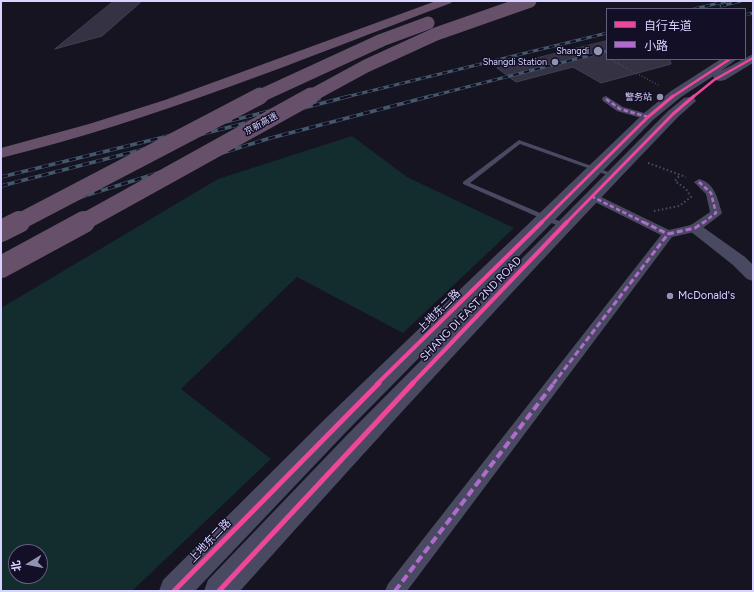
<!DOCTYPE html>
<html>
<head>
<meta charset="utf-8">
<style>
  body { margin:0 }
  #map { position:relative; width:754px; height:592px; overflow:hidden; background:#161421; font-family:Figtree,"Noto Sans SC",sans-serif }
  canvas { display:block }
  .frame { position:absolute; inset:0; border:2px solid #d9d4ff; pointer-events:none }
  .legend { position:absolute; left:606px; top:8px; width:140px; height:52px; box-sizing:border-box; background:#130f26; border:1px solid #625e7d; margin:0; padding:5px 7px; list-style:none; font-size:12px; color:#d9d4ff }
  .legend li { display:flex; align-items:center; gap:8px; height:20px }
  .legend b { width:20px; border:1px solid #625e7d }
  .north { position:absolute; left:8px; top:544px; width:40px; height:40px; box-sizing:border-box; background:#130f26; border:1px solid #625e7d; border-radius:50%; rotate:260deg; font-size:11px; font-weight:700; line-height:16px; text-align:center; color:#d9d4ff }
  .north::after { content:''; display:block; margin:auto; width:14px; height:18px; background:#9591b1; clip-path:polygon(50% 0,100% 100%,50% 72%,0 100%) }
</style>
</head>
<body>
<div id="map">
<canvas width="754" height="592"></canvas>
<div class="frame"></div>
<ul class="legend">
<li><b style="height:5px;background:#ed469a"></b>自行车道</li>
<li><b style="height:5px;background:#b06ccc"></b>小路</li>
</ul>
<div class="north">北</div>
</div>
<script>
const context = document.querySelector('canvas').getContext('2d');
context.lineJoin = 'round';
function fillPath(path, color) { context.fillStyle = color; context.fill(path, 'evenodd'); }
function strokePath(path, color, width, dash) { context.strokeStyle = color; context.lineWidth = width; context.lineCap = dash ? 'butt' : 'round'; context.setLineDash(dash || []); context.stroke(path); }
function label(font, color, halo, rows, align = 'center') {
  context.font = font + ' Figtree,"Noto Sans SC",sans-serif'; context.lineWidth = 3; context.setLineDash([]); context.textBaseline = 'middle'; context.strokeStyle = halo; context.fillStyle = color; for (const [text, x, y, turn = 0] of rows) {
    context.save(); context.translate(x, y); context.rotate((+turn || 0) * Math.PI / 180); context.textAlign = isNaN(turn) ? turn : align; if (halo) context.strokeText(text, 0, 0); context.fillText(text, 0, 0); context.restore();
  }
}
const green = new Path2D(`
  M352,136L407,177L514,228L403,333L297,277L181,389L271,459L132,591H1V308L218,179ZM16,552H40V576H16Z`);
const building = new Path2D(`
  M114,1H142L102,36L55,49Z
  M607,41V59H670L671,64L601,83L573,67L516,82L497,68Z`);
const pathFar1 = new Path2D(`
  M610,59L660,86`);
const path = new Path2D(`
  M648,163L686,177
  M654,211L679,206L691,197L686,189L675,181L680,175`);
const service = new Path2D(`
  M519,140L614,174L615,175L614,176H610L520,144L470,183L566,224L567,226L566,228H563L463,184V182Z`);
const pedestrian = new Path2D(`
  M606,96L623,107L651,115L653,117L648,120L617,111L603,101L602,99L603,97Z
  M699,179C715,183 718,200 722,213L720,215L699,231L672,237L407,591H385L388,584L661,235L587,198L586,196L587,194H595L669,230L691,225L710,212L706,194L694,182Z`);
const minor = new Path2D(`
  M695,223L700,225L745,257L753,265V281L747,279L733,265L690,231L687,228L690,225Z`);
const tertiary = new Path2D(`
  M753,54V63L725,80L720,81L715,80L713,77L715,75L681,97L653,120L345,433L195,591H159L163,580L327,417L643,114L671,91L721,59H737L721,71Z
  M689,97L694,98L696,101L678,117C529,272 383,431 240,591H204L208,580L348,434L668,111L684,98Z`);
const motorway = new Path2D(`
  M436,1H453L451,3C303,59 155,120 1,158V148L89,124L165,100Z`);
const railFar2 = new Path2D(`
  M721,6L741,1
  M694,9L727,1
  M745,15L753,13
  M346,97L607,33
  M428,97L607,51`);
const railFar1 = new Path2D(`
  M1,177L319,99
  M1,186L350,96
  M1,222L267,139L431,96`);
const rail = new Path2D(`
  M1,222H2`);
const motorwayBridgeFar2 = new Path2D(`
  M258,97L382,40L428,23
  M309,97L366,66L436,34L530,1`);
const motorwayBridgeFar1 = new Path2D(`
  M17,223L260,96
  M82,223L311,96`);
const motorwayBridge = new Path2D(`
  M1,231L19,222
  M1,267L84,222`);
const quietFar2 = new Path2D(`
  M606,99L620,109L648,117
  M699,182L711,193L716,213L703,223
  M591,196L645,223`);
const quietFar1 = new Path2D(`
  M643,222L668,234
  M553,384L668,234L695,228L704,222`);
const quiet = new Path2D(`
  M395,591L554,383`);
const cyclewayFar3 = new Path2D(`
  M672,97L730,59
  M693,97L714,80L753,58`);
const cyclewayFar2 = new Path2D(`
  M541,223L648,117L673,96
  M566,223L673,114L694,96`);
const cyclewayFar1 = new Path2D(`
  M377,384L542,222
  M412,384L567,222`);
const cycleway = new Path2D(`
  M174,591L379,383
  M219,591L413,383`);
const markers = [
  [598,51,5,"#9591b1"],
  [555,62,4,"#9591b1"],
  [660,97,4,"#9591b1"],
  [670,296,4,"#9591b1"]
];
const farPoinames = [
  ["Shangdi",589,51],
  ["Shangdi Station",547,62],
  ["警务站",652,97]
];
const farStreetnames = [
  ["京新高速",261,124,-29]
];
const poiNames = [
  ["McDonald's",678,296]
];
const streetNames = [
  ["SHANG DI EAST 2ND ROAD",471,309,-46],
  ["上地东二路",439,311,-45],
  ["上地东二路",210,541,-46]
];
fillPath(green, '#132c2d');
fillPath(building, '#343243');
strokePath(building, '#433f54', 1);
strokePath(pathFar1, '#44505f', 1.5, [1, 2]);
strokePath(path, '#44505f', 2, [1.5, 2.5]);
fillPath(service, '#4a4962');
fillPath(pedestrian, '#4a4962');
fillPath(minor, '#4a4962');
fillPath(tertiary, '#4a4962');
fillPath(motorway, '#67516a');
strokePath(railFar2, '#43596b', 3);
strokePath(railFar1, '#43596b', 3.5);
strokePath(rail, '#43596b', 4.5);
strokePath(railFar2, '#130f26', 2, [5.5]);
strokePath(railFar1, '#130f26', 2.5, [7]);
strokePath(rail, '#130f26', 3, [9]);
strokePath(motorwayBridgeFar2, '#67516a', 13);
strokePath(motorwayBridgeFar1, '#67516a', 17);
strokePath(motorwayBridge, '#67516a', 22);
strokePath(quietFar2, '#b06ccc', 2.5, [4.5, 2.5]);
strokePath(quietFar1, '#b06ccc', 3, [6, 3]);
strokePath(quiet, '#b06ccc', 4, [8, 4]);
strokePath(cyclewayFar3, '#ed469a', 2.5);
strokePath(cyclewayFar2, '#ed469a', 3);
strokePath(cyclewayFar1, '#ed469a', 4);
strokePath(cycleway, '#ed469a', 5);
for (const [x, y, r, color] of markers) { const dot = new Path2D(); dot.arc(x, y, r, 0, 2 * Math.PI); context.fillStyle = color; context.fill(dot); strokePath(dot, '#130f26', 1.5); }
label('9px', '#d9d4ff', '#130f26', farPoinames, 'right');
label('9px', '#d9d4ff', '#130f26', farStreetnames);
label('11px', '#d9d4ff', '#130f26', poiNames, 'left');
label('11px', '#d9d4ff', '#130f26', streetNames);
</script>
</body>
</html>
